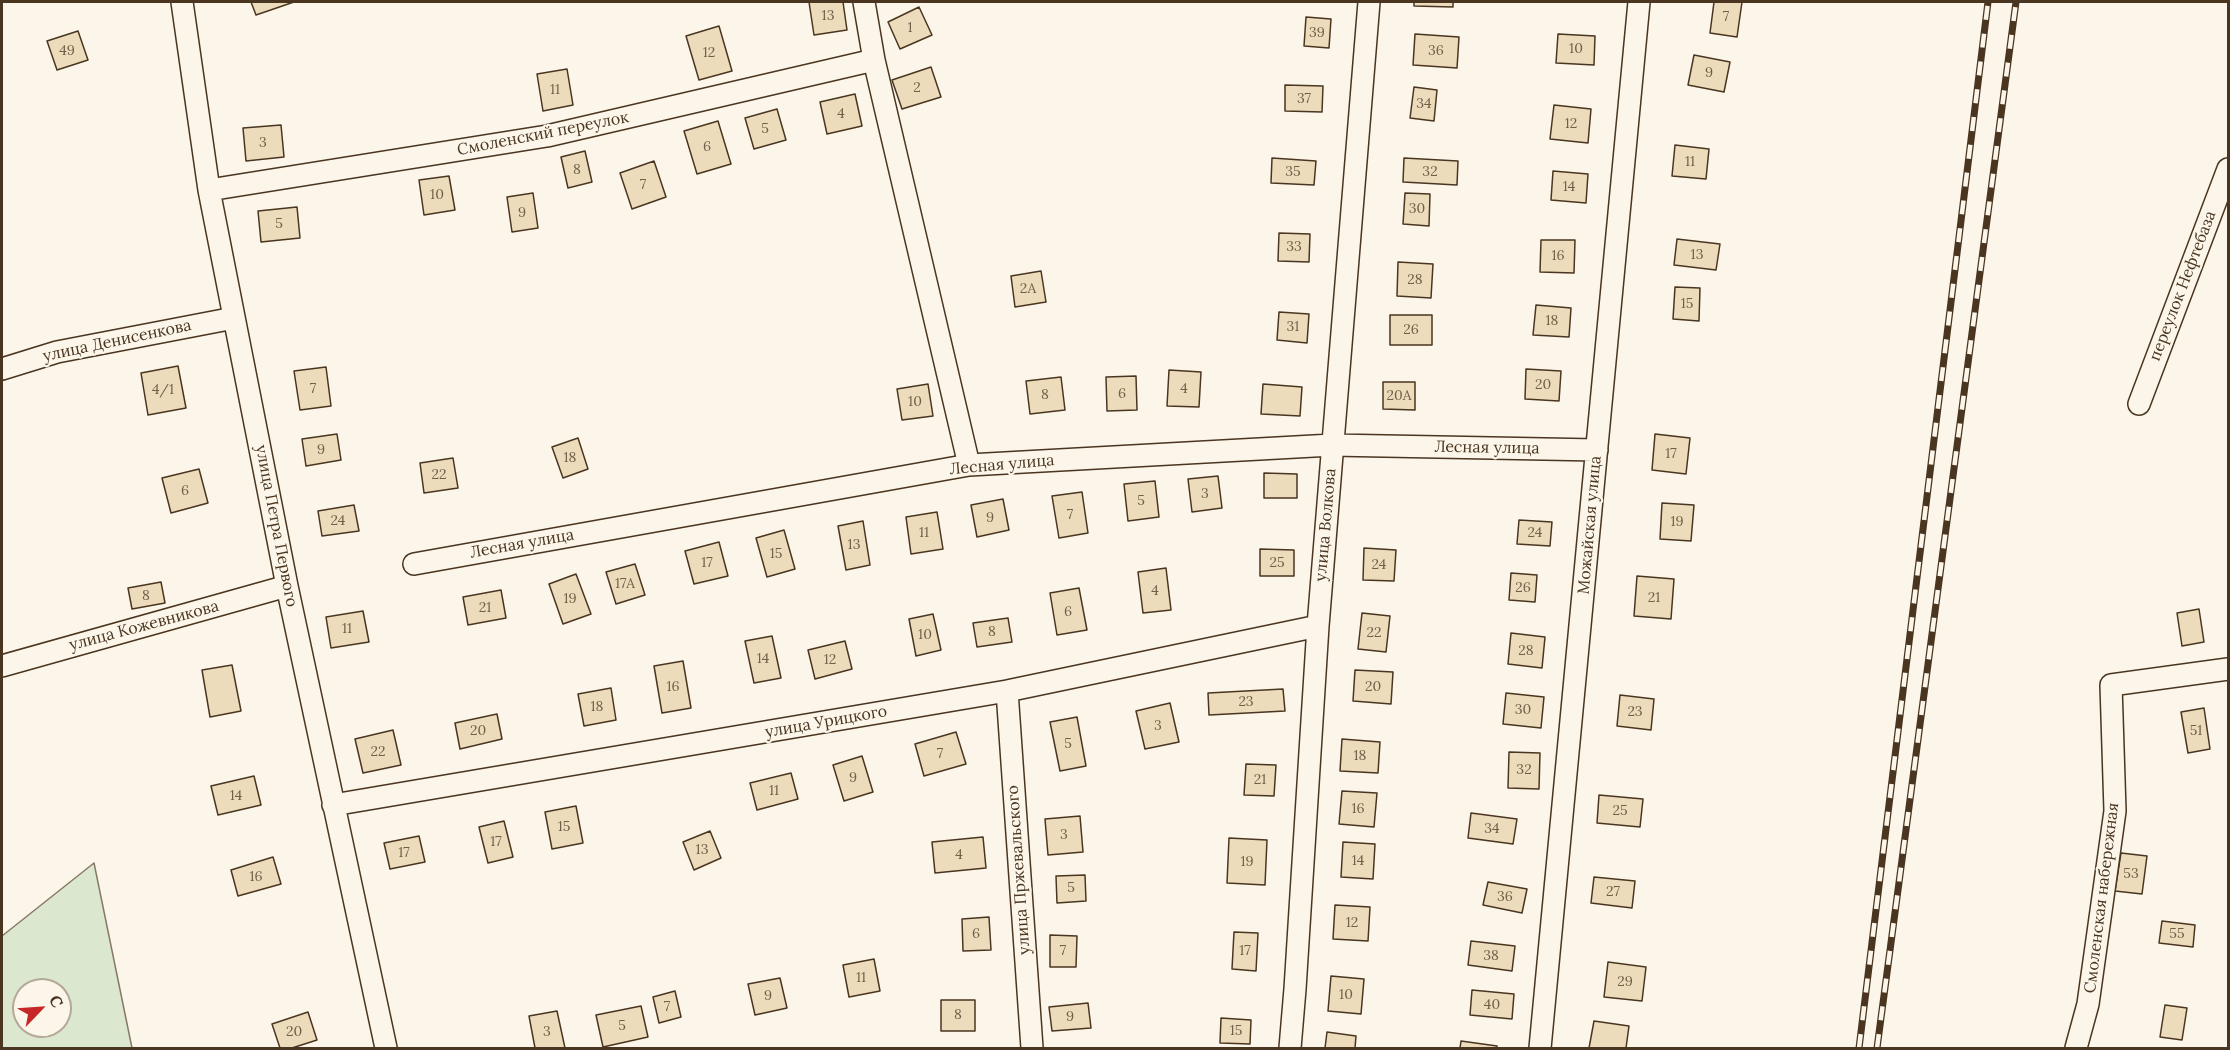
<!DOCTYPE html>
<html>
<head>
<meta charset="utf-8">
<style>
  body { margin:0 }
  #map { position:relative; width:2230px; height:1050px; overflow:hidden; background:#fbf6e9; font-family:Lora,serif }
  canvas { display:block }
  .frame { position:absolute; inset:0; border:3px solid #4a3520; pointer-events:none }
  .north { position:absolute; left:12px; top:978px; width:60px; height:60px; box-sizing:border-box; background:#fbf6e9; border:2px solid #b4a999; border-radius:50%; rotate:65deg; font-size:16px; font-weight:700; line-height:24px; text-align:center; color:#4a3520 }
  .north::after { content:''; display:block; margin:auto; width:21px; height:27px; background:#c62828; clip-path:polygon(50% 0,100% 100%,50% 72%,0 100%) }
</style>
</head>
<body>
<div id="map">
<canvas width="2230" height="1050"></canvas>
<div class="frame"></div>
<div class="north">С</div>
</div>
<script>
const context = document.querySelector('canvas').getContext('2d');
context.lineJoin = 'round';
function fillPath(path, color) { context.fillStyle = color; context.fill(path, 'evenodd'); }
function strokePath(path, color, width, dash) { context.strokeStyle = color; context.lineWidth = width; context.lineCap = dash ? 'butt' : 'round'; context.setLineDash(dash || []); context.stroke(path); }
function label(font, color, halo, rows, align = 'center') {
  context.font = font + ' Lora,serif'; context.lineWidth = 4.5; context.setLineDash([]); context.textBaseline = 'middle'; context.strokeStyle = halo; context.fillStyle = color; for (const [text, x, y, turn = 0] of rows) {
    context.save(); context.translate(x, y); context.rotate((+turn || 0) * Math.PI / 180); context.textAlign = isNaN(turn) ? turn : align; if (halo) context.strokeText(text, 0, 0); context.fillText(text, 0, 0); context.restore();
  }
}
const green = new Path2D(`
  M94,863L132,1048H2V936ZM24,990H60V1026H24Z`);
const building = new Path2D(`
  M251,2H294L256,15Z
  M809,2H843L847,30L814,35Z
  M1414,2H1453V7L1414,6Z
  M1714,2H1742L1737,37L1710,33Z
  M919,7L932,35L900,49L888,22Z
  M1306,17L1331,19L1329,48L1304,46Z
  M719,26L732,71L699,80L686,36Z
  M78,31L88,60L57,70L47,41Z
  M1415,34L1459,37L1457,68L1413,65Z
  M1558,34L1595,36L1594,65L1556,63Z
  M1694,55L1730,62L1724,92L1688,85Z
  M931,67L941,97L902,109L892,80Z
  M567,69L573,105L543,111L537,74Z
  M1285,85L1323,86L1322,112L1285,111Z
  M1414,87L1437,90L1434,121L1410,118Z
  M855,94L862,126L827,134L820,102Z
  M1554,105L1591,109L1588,143L1550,139Z
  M777,109L786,140L754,149L745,118Z
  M718,121L731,164L697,174L684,131Z
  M281,125L284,157L246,161L243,128Z
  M1675,145L1709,149L1706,179L1672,176Z
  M585,151L592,182L568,188L561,157Z
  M1272,158L1316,161L1314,185L1271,183Z
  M1404,158L1458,161L1457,185L1403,182Z
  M654,161L666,197L632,209L620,173Z
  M1553,171L1588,174L1586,203L1551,200Z
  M449,176L455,210L424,215L419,180Z
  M533,193L538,228L512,232L507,197Z
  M1405,193L1430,194L1429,226L1403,224Z
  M297,207L300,238L261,242L258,211Z
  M1279,233L1310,234L1309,262L1278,261Z
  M1677,239L1720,244L1716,270L1674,265Z
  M1541,240H1575L1574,273L1540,272Z
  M1398,262L1433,264L1431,298L1397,296Z
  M1041,271L1046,302L1015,307L1011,276Z
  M1675,287L1700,288L1699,321L1673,319Z
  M1536,305L1571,308L1569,337L1533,335Z
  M1279,312L1309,314L1307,343L1277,340Z
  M1390,315H1432V345H1390Z
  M178,366L186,408L148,415L141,373Z
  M326,367L331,406L300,410L294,371Z
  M1526,369L1561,371L1559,401L1525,399Z
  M1169,370L1201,372L1199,407L1167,406Z
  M1136,376L1137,410L1107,411L1106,377Z
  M1061,377L1065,410L1030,414L1026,381Z
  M1383,382H1415V410L1383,409Z
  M928,384L933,416L902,420L897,389Z
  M1263,384L1302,387L1300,416L1261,414Z
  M337,434L341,460L306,466L302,439Z
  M1655,434L1690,438L1686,474L1652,470Z
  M578,438L588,469L563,478L552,447Z
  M453,458L458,488L424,493L420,463Z
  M199,469L208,503L171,513L162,478Z
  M1264,473L1297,474V498H1264Z
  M1218,476L1222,508L1192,512L1188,479Z
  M1155,481L1159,517L1128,521L1124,484Z
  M1082,492L1088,533L1059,538L1052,496Z
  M1003,499L1009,530L977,537L971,505Z
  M1662,503L1694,505L1691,541L1660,539Z
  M354,505L359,531L322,536L318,511Z
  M937,512L943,549L911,554L906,517Z
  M1519,520L1552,522L1550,546L1517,544Z
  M863,521L870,565L846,570L838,526Z
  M784,530L795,569L767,577L756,538Z
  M719,542L728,576L694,584L685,551Z
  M1364,548L1396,550L1394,581L1363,580Z
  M1260,549L1294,550V576H1260Z
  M635,564L645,595L616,604L606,572Z
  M1166,568L1171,610L1143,613L1138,572Z
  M1511,573L1537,575L1535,602L1509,600Z
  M576,574L591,614L563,624L549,584Z
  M1637,576L1674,579L1671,619L1634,616Z
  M161,582L165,603L132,609L128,588Z
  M1079,588L1087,630L1057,635L1050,593Z
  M501,590L506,618L468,625L463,597Z
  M2199,609L2204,642L2182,646L2177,613Z
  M363,611L369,642L331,648L326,617Z
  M1362,613L1390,616L1386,652L1358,649Z
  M933,614L941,650L916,656L909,619Z
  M1008,618L1012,642L977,647L973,623Z
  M1511,633L1545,637L1542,668L1508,664Z
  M772,636L781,678L754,683L745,641Z
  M845,641L852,669L815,679L808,650Z
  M683,661L691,708L662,713L654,666Z
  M232,665L241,711L210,717L202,670Z
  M1355,670L1393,672L1391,704L1353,701Z
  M611,688L616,720L584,726L578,694Z
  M1283,689L1285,711L1209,715L1208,693Z
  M1506,693L1544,697L1541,728L1503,724Z
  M1620,695L1654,699L1651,730L1617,726Z
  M1170,703L1179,742L1145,749L1136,711Z
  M2204,708L2210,749L2188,753L2181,712Z
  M497,714L502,739L460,749L455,723Z
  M1077,717L1086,766L1060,771L1050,722Z
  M393,730L401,765L363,773L355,739Z
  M956,732L966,764L924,776L915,744Z
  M1342,739L1380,742L1378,773L1340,771Z
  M1509,752L1540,753L1539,789L1508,788Z
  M862,756L873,792L844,801L833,765Z
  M1246,764L1276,765L1274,796L1244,795Z
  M791,773L798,799L757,810L750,783Z
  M254,776L261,805L218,815L211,786Z
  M1342,791L1377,793L1374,827L1339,824Z
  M1599,795L1643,799L1640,827L1597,823Z
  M576,806L583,843L552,849L545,812Z
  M1471,813L1517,819L1513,844L1468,838Z
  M1080,816L1083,852L1048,855L1045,819Z
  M504,821L513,857L488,863L479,827Z
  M710,831L721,858L694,870L683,842Z
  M419,836L425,862L390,869L384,843Z
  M983,837L986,868L935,873L932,842Z
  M1229,838L1267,840L1265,885L1227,883Z
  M1343,842L1375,844L1373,879L1341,877Z
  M2121,853L2147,856L2142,894L2115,891Z
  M273,857L281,884L238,896L231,870Z
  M1085,875L1086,901L1057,903L1056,876Z
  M1594,877L1635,881L1632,908L1591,903Z
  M1488,882L1527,889L1522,913L1483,905Z
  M1335,905L1370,907L1368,941L1333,939Z
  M989,917L991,950L963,951L962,919Z
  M2162,921L2195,925L2193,947L2159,943Z
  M1234,932L1258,933L1256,971L1232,969Z
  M1050,935L1077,936L1076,967H1050Z
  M1471,941L1515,946L1512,971L1468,965Z
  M874,959L880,991L849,997L843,965Z
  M1608,962L1646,967L1642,1001L1604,997Z
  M1331,976L1364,979L1361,1014L1328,1011Z
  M780,978L787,1008L755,1015L748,984Z
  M1472,990L1514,994L1512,1019L1470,1015Z
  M675,991L681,1017L659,1023L653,997Z
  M941,1000H975V1031H941Z
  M1088,1003L1091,1028L1052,1031L1049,1007Z
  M2165,1005L2187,1008L2182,1040L2160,1037Z
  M641,1006L648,1037L603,1047L596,1015Z
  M557,1011L565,1048H535L529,1016Z
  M308,1012L317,1040L292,1048H280L272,1024Z
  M1221,1018L1251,1020L1250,1044L1220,1043Z
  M1594,1021L1629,1026L1626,1048H1589Z
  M1327,1032L1356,1036L1355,1048H1325Z
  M1461,1041L1497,1046V1048H1460Z`);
const minor = new Path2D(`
  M182,2L209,190L287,586L386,1048
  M864,2L874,60L969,465
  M209,190L547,136L874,60
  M2,369L57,352L234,318
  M2139,404L2228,169
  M414,564L969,465L1332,445L1597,450
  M2,666L287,586
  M1007,691L1032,1048
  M333,805L1007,691L1318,626
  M1290,1048L1295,989L1318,626L1369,2
  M1540,1048L1639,2
  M2076,1048L2088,1004L2115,811L2111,685L2228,669`);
const rail = new Path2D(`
  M1859,1048L1988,2
  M1877,1048L2016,2`);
const numberNames = [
  ["13",828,16],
  ["7",1726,17],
  ["1",910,28],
  ["39",1317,33],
  ["10",1576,49],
  ["49",67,51],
  ["36",1436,51],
  ["12",709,53],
  ["9",1709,73],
  ["2",917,88],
  ["11",555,90],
  ["37",1304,99],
  ["34",1424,104],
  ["4",841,114],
  ["12",1571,124],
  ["5",765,129],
  ["3",263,143],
  ["6",707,147],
  ["11",1690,162],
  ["8",577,170],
  ["35",1293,172],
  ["32",1430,172],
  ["7",643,185],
  ["14",1569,187],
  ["10",437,195],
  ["30",1417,209],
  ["9",522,213],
  ["5",279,224],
  ["33",1294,247],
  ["13",1697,255],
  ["16",1558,256],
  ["28",1415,280],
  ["2А",1028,289],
  ["15",1687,304],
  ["18",1552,321],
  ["31",1293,327],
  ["26",1411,330],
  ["20",1543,385],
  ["7",313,389],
  ["4",1184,389],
  ["4/1",163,390],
  ["6",1122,394],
  ["8",1045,395],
  ["20А",1399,396],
  ["10",915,402],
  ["9",321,450],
  ["17",1671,454],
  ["18",570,458],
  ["22",439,475],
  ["6",185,491],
  ["3",1205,494],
  ["5",1141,501],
  ["7",1070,515],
  ["9",990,518],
  ["24",338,521],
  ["19",1677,522],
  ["11",924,533],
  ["24",1535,533],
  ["13",854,545],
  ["15",776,554],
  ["17",707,563],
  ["25",1277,563],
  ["24",1379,565],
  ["17А",625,584],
  ["26",1523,588],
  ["4",1155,591],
  ["8",146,596],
  ["21",1654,598],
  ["19",570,599],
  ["21",485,608],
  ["6",1068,612],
  ["11",347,629],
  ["8",992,632],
  ["22",1374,633],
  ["10",925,635],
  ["28",1526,651],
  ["14",763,659],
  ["12",830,660],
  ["16",673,687],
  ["20",1373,687],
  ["23",1246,702],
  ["18",597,707],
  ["30",1523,710],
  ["23",1635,712],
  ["3",1158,726],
  ["20",478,731],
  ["51",2196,731],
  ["5",1068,744],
  ["22",378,752],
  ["7",940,754],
  ["18",1360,756],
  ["32",1524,770],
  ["9",853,778],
  ["21",1260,780],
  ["11",774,791],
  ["14",236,796],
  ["16",1358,809],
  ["25",1620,811],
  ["15",564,827],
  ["34",1492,829],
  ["3",1064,835],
  ["17",496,842],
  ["13",702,850],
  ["17",404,853],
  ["4",959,855],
  ["14",1358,861],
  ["19",1247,862],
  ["53",2131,874],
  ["16",256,877],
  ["5",1071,888],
  ["27",1613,892],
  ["36",1505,897],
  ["12",1352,923],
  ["6",976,934],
  ["55",2177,934],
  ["7",1063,951],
  ["17",1245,951],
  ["38",1491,956],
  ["11",861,978],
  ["29",1625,982],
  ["10",1346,995],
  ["9",768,996],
  ["40",1492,1005],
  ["7",667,1007],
  ["8",958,1015],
  ["9",1070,1017],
  ["5",622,1026],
  ["15",1236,1031],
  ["20",294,1032],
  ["3",547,1032]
];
const streetNames = [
  ["Смоленский переулок",543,134,-11],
  ["переулок Нефтебаза",2183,286,-69],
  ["улица Денисенкова",117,341,-12],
  ["Лесная улица",1487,448,1],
  ["Лесная улица",1002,465,-5],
  ["улица Волкова",1326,525,-85],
  ["Можайская улица",1590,525,-85],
  ["улица Петра Первого",276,526,79],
  ["Лесная улица",522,544,-10],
  ["улица Кожевникова",144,626,-15],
  ["улица Урицкого",826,722,-10],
  ["улица Пржевальского",1019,870,-94],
  ["Смоленская набережная",2102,898,-83]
];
fillPath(green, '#dce7d0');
strokePath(green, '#887966', 1.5);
fillPath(building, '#ecdcbc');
strokePath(building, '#4a3520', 1.5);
strokePath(minor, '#4a3520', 24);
strokePath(minor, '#fbf6e9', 21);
strokePath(rail, '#4a3520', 7);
strokePath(rail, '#fbf6e9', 4.5, [14]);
label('14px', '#725f47', null, numberNames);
label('16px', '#4a3520', '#fbf6e9', streetNames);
</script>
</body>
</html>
